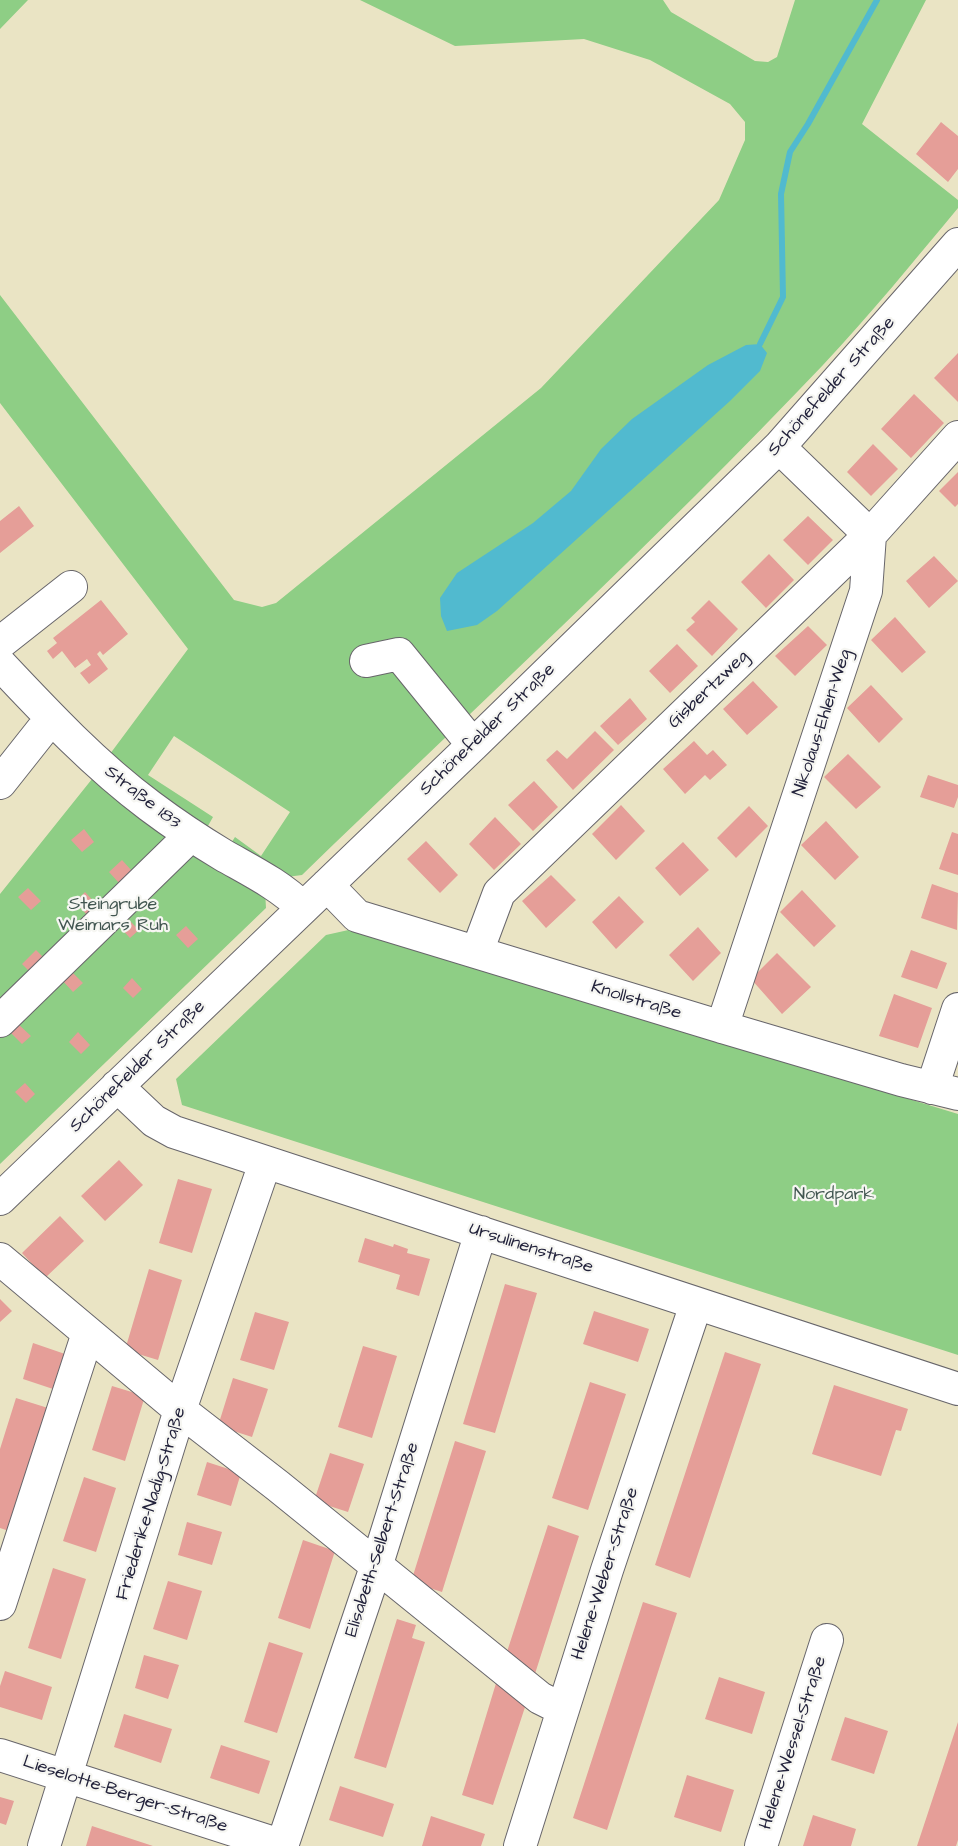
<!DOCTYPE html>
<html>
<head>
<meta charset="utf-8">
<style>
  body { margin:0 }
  canvas { display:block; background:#eae4c4 }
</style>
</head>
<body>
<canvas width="958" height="1846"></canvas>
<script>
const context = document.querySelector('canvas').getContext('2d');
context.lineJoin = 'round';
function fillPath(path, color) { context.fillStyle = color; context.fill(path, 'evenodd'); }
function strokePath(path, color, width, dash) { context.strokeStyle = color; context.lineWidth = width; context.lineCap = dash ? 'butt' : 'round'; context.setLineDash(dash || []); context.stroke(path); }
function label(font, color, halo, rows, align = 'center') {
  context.font = font + ' "Architects Daughter",sans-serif'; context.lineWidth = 4.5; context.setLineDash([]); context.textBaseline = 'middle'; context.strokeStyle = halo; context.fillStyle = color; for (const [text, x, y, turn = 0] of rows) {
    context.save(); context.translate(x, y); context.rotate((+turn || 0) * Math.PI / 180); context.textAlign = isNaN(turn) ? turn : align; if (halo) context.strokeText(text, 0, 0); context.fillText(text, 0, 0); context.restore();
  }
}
const green = new Path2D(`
  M0,0H28L0,29Z
  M360,0H663L671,12L755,61L768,62L777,57L795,0H926L862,124L958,200V208C914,261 870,315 823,365C656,541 477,706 302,875L279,878L228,848L235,837L261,856L290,812L174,736L148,775L213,817L204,833L107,758L188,649L0,403V295L234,600L262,607L276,603L541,388L719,200L745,140V122L730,104L650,60L584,39L455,46Z
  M96,774L265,891L266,908L0,1164V894Z
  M353,929L958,1114V1355L182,1105L176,1079L326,935Z`);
const water = new Path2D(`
  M760,344L767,353L760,371L730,401L497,611L477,625L447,631L441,616L440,598L457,573L533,523L571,491L601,449L632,419L708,365L746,345Z`);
const stream = new Path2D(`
  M760,344L783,297L781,194L790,152L808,124L877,0`);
const building = new Path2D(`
  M941,122L958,136V169L948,182L916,154Z
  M958,353V402L934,378Z
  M914,394L944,423L911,458L881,429Z
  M873,444L898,469L871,496L847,472Z
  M958,472V504L955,507L939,491Z
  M19,506L34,526L0,553V521Z
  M808,516L833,540L808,565L783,540Z
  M769,554L794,580L766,608L741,582Z
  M934,556L958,581L929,608L906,581Z
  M101,600L128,634L103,655L100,651L97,654L108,669L89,684L80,673L91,665L87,659L75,668L62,651L53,659L47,651L57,643L53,638Z
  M709,600L738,629L712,656L686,630L695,622L691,618Z
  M895,617L926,652L902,673L871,640Z
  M808,626L827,645L795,676L775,656Z
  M677,644L698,666L670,693L649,671Z
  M753,681L778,707L747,735L723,709Z
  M871,685L903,719L879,743L847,708Z
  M630,698L647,719L618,745L600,726Z
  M595,731L614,750L573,790L546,760L557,750L567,759Z
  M694,741L707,755L713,750L727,765L710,780L705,775L685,794L663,769Z
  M848,754L881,787L856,809L824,777Z
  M928,775L958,785V797L954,808L920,797Z
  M534,781L558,807L533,831L508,805Z
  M621,805L645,831L616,860L592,834Z
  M749,806L768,826L736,858L717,838Z
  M495,817L521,844L494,870L469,844Z
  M826,821L859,857L835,880L801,845Z
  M84,829L94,842L82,852L71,840Z
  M952,832L958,834V875L939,869Z
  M426,841L458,875L440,893L407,859Z
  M683,842L709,870L680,896L655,868Z
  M122,860L132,871L119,883L109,872Z
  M551,875L576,900L546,928L522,901Z
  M932,884L958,893L957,930L921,918Z
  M28,888L41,901L31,910L18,897Z
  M802,890L836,926L814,947L780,912Z
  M85,892L98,906L88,916L75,902Z
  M619,896L644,922L616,949L592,922Z
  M126,917L139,930L130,938L117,924Z
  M186,926L198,939L188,948L176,935Z
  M698,927L721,953L693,981L669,955Z
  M36,950L44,958L30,972L22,964Z
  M911,950L947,963L937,989L901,977Z
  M777,953L811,987L782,1014L751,979Z
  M70,970L83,983L73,992L61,979Z
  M132,978L142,989L133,998L123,988Z
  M894,994L932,1008L918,1048L879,1036Z
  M17,1023L31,1036L22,1044L9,1031Z
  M78,1032L90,1045L81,1054L69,1042Z
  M25,1083L35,1094L26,1103L15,1092Z
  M119,1160L143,1185L105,1221L81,1196Z
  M178,1179L212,1189L192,1253L159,1243Z
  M60,1216L84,1241L45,1278L22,1253Z
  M365,1238L393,1247L394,1244L408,1249L407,1253L430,1259L419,1296L396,1289L400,1275L358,1262Z
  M149,1269L182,1280L158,1360L125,1350Z
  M505,1284L537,1293L495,1433L463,1424Z
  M0,1299L12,1311L0,1322Z
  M594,1311L649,1329L638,1362L583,1344Z
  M255,1312L289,1322L274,1370L240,1360Z
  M33,1343L65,1354L53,1389L23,1379Z
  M363,1346L397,1356L372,1438L338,1427Z
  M725,1352L761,1364L690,1578L655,1565Z
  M233,1378L268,1389L252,1437L218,1426Z
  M590,1382L626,1394L588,1510L552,1498Z
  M834,1385L908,1409L901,1431L896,1430L881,1476L812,1454Z
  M112,1386L145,1396L125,1461L92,1450Z
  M16,1398L48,1408L9,1531L0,1528V1449Z
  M455,1441L486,1451L442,1592L411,1582Z
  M330,1453L364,1464L348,1512L314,1501Z
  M207,1462L241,1473L231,1506L197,1495Z
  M84,1477L116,1488L96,1552L63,1541Z
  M187,1522L222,1532L212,1565L178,1555Z
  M548,1525L579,1536L533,1680L505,1658Z
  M303,1540L335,1551L310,1629L278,1618Z
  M53,1568L86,1579L61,1659L28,1648Z
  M168,1581L202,1591L187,1640L153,1629Z
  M643,1602L677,1613L607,1830L573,1818Z
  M397,1619L416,1625L412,1638L425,1642L386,1768L354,1758Z
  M269,1642L303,1653L277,1733L244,1722Z
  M144,1655L179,1665L168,1699L135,1688Z
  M5,1671L52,1687L42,1720L0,1707V1686Z
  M719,1677L765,1692L752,1734L705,1719Z
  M497,1680L526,1704L493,1805L462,1795Z
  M124,1714L172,1729L161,1763L114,1747Z
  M845,1717L888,1731L874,1774L831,1760Z
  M958,1722V1840L956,1846H917Z
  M221,1745L270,1761L259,1794L210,1778Z
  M687,1775L734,1790L721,1832L674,1817Z
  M340,1786L394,1804L383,1837L329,1820Z
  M0,1797L14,1801L6,1825L0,1823Z
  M813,1815L856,1829L851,1846H803Z
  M431,1816L485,1834L481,1846H422Z
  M92,1826L153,1846H86Z`);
const minor = new Path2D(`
  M0,643L71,587
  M366,661L399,654L473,745
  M0,664C47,714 95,765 150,806C174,824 198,840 223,855C251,871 280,885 303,908
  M0,783L42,730L53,720
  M327,885L357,916L722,1027L901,1080L958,1094
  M477,952L499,893L870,535L958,437
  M0,1021L191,835
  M722,1027L866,591L870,535L779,447
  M117,1086L154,1121L174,1132L958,1389
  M932,1088L958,1009
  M0,1199L473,745L779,447L958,244
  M0,1259L180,1410L278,1486L540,1698L562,1709
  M0,1604L88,1333
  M0,1755L283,1846
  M44,1846L180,1410L265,1163
  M282,1846L376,1567L481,1232
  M520,1846L607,1570L696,1304
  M761,1846L827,1640`);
const streetNames = [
  ["Schönefelder Straße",832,387,-48],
  ["Gisbertzweg",709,690,-44],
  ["Nikolaus-Ehlen-Weg",823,723,-72],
  ["Schönefelder Straße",488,730,-44],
  ["Straße 183",142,798,38],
  ["Knollstraße",636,1001,17],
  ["Schönefelder Straße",138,1067,-44],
  ["Ursulinenstraße",531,1249,18],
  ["Friederike-Nadig-Straße",152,1504,-73],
  ["Elisabeth-Selbert-Straße",383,1540,-72],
  ["Helene-Weber-Straße",606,1574,-72],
  ["Helene-Wessel-Straße",794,1743,-72],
  ["Lieselotte-Berger-Straße",125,1795,18]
];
const parkNames = [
  ["Steingrube",113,905],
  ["Weimars Ruh",113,926],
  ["Nordpark",834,1195]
];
fillPath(green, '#8ece85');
fillPath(water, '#51bacf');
strokePath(stream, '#51bacf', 6);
fillPath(building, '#e59e98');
strokePath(minor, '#68666b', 34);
strokePath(minor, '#fff', 32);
label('18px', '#22223b', '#f6f6f2', streetNames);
label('18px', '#425651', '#f6f6f2', parkNames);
</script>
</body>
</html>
